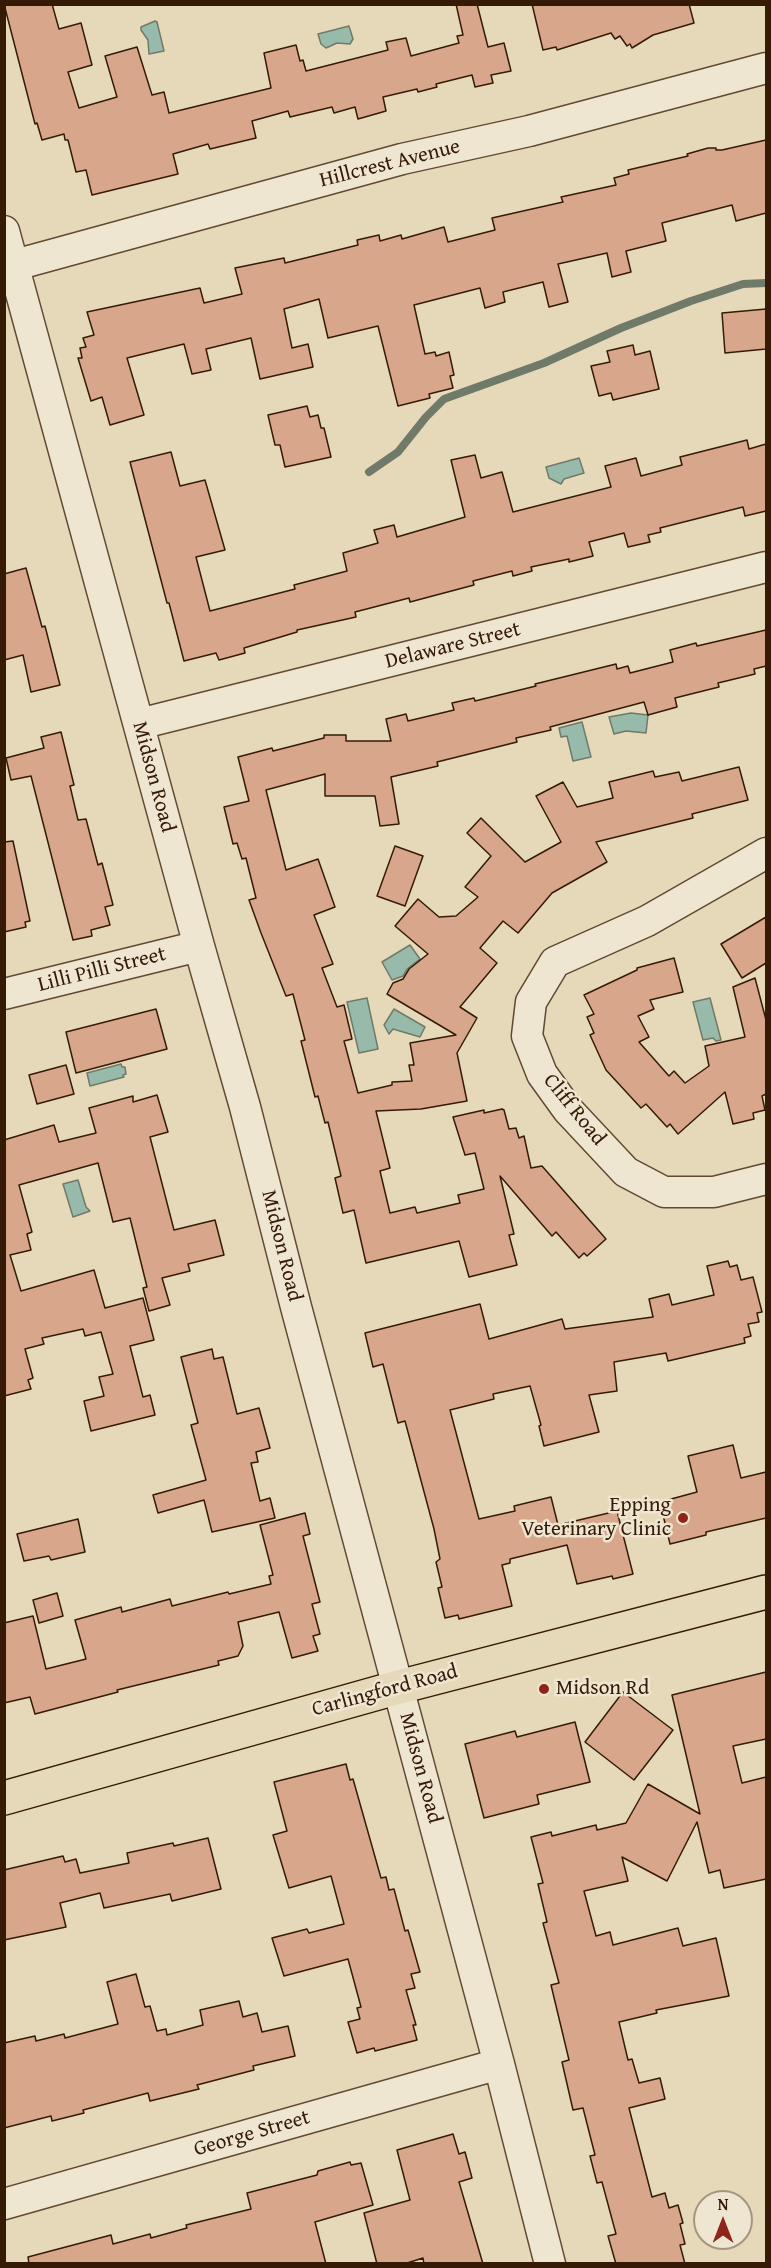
<!DOCTYPE html>
<html>
<head>
<meta charset="utf-8">
<style>
  body { margin:0 }
  #map { position:relative; width:771px; height:2268px; overflow:hidden; background:#e6d9b9; font-family:"Gentium Book Plus",serif }
  canvas { display:block }
  .frame { position:absolute; inset:0; border:6px solid #351b06; pointer-events:none }
  .north { position:absolute; left:693px; top:2190px; width:60px; height:60px; box-sizing:border-box; background:#efe6d2; border:2px solid #a59580; border-radius:50%; rotate:0deg; font-size:16px; font-weight:700; line-height:24px; text-align:center; color:#351b06 }
  .north::after { content:''; display:block; margin:auto; width:21px; height:27px; background:#8f2418; clip-path:polygon(50% 0,100% 100%,50% 72%,0 100%) }
</style>
</head>
<body>
<div id="map">
<canvas width="771" height="2268"></canvas>
<div class="frame"></div>
<div class="north">N</div>
</div>
<script>
const context = document.querySelector('canvas').getContext('2d');
context.lineJoin = 'round';
function fillPath(path, color) { context.fillStyle = color; context.fill(path, 'evenodd'); }
function strokePath(path, color, width, dash) { context.strokeStyle = color; context.lineWidth = width; context.lineCap = dash ? 'butt' : 'round'; context.setLineDash(dash || []); context.stroke(path); }
function label(font, color, halo, rows, align = 'center') {
  context.font = font + ' "Gentium Book Plus",serif'; context.lineWidth = 5; context.setLineDash([]); context.textBaseline = 'middle'; context.strokeStyle = halo; context.fillStyle = color; for (const [text, x, y, turn = 0] of rows) {
    context.save(); context.translate(x, y); context.rotate((+turn || 0) * Math.PI / 180); context.textAlign = isNaN(turn) ? turn : align; if (halo) context.strokeText(text, 0, 0); context.fillText(text, 0, 0); context.restore();
  }
}
const water = new Path2D(`
  M155,21L157,22L164,51L149,54L148,40L141,30V27Z
  M349,26L353,39L350,44L337,43L326,48L321,44L318,34Z
  M579,458L584,473L564,479L561,484L549,478L546,467Z
  M631,713L648,715L646,733L626,731L614,734L609,717Z
  M582,722L591,757L573,761L567,736L561,737L559,728Z
  M410,945L420,959L407,969L403,976L392,980L382,962Z
  M367,998L378,1049L359,1053L347,1002Z
  M710,998L721,1040L716,1041L713,1038L703,1040L693,1002Z
  M394,1009L425,1027L420,1037L393,1029L389,1034L384,1025Z
  M121,1064L122,1067H125L126,1074L123,1075L124,1077L90,1086L87,1073Z
  M78,1180L86,1207L90,1211L73,1217L63,1184Z`);
const stream = new Path2D(`
  M369,472L398,452L426,417L444,399L544,363L621,328L691,301L743,284L766,283`);
const building = new Path2D(`
  M4,4H52L59,29L81,23L92,65L68,72L79,108L117,97L105,56L137,47L152,95L164,92L169,113L271,88L264,53L296,45L300,61L303,60L306,71L388,50L386,42L406,38L411,56L459,43L457,36L463,35L456,4H477L488,47L504,43L511,71L491,75L493,83L475,87L472,75L436,84L437,87L418,92L417,89L383,97L386,111L358,119L355,107L334,113L332,107L290,117L288,111L252,121L256,138L210,149L208,144L173,154L178,174L92,195L86,170L76,172L68,140H65L64,134L42,140L37,123L35,124Z
  M532,4H689L694,23L653,35L632,48L630,44L627,46L620,36L615,39L611,33L557,50L556,47L543,50Z
  M766,140V213L736,221L732,205L662,223L666,241L626,251L631,272L612,277L607,253L558,264L568,302L549,307L543,282L503,292L505,302L485,308L480,288L414,305L425,354L435,352L436,356L449,352L454,375L450,376L453,388L429,394L430,398L398,406L378,326L328,338L319,299L284,309L292,348L308,344L313,367L260,379L251,338L206,349L211,370L192,374L184,344L127,358L144,415L110,425L102,397L91,401L78,358H82L80,348L86,347L83,338L94,335L87,312L200,288L204,303L242,294L235,268L284,258L285,263L358,245L357,240L379,235L380,241L401,235L402,239L444,227L448,242L495,230L492,218L563,202L561,197L616,185L614,178L629,174L628,170L688,156L687,154L708,148H716V150H722Z
  M766,309V349L725,353L722,313Z
  M633,345L635,355L650,351L659,389L613,400L611,393L599,396L591,366L610,362L607,351Z
  M307,406L310,417L318,415L321,428H324L331,457L285,467L280,445H275L268,415Z
  M747,440L749,449L766,444V511L745,516L743,507L660,528L661,532L648,535L650,542L628,547L624,533L589,542L593,556L569,562V559L531,567L532,571L513,576L512,571L473,581L474,585L410,602L409,598L355,612L356,617L297,630V632L244,648L245,653L219,660L216,653L184,661L169,603H167L130,462L171,452L180,486L205,480L225,550L196,557L210,611L295,589L294,585L347,571L343,553L378,543L374,530L394,525L397,537L465,517L451,460L475,455L481,478L502,472L513,512L611,487L605,466L636,458L641,476L682,465L680,457Z
  M26,568L42,627L45,626L60,685L31,692L23,655L4,660V574Z
  M766,630V666L754,669L755,674L718,683L719,687L675,698L677,707L648,715L644,702L550,727L551,730L516,738L517,742L437,762L438,766L391,777L399,824L380,826L375,796H325V774L266,790L286,870L318,859L335,907L314,915L333,964L322,968L337,1007L344,1005L352,1039L344,1041L358,1093L392,1085V1082L412,1081L409,1065H414L410,1043L456,1035L387,994L393,983L403,979L409,969L428,954L395,926L418,899L439,917L456,916L478,897L465,887L491,856L467,833L481,818L525,862L561,842L536,796L563,782L577,807L613,798L609,782L653,771L655,777L679,772L682,781L739,767L748,800L692,814L693,818L596,842L607,862L552,893L518,933L503,921L480,948L497,963L460,1007L477,1018L457,1053L467,1101L421,1109L376,1111L390,1168L380,1171L390,1213L415,1207L417,1213L460,1203L458,1195L484,1189L475,1153L465,1155L453,1117L484,1110V1113L502,1109L504,1110L509,1129L516,1128L519,1138L524,1136L531,1168L542,1166L606,1239L587,1256L584,1253L579,1258L556,1232L552,1236L500,1176L514,1234L509,1235L517,1265L469,1277L459,1241L366,1263L354,1210L343,1213L335,1178L341,1176L328,1122L325,1123L318,1096L315,1097L301,1041L305,1040L293,994L286,996L261,933L249,900L256,898L246,858L242,859L237,843L233,844L224,807L249,801L238,757L272,748L273,751L324,738V735H346V741H391L386,719L406,714L408,721L454,710L452,703L474,698L475,701L536,686L535,684L616,664L617,669L628,666L630,673L673,662L670,650L696,643L697,646Z
  M61,732L74,785L70,786L78,820L86,819L98,865L102,863L113,905L105,907L110,925L91,930L92,936L73,940L31,776L11,780L6,758L44,748L41,737Z
  M13,841L30,921L25,922L26,927L4,932V842Z
  M395,846L423,856L405,906L377,896Z
  M766,917V963L742,978L721,944Z
  M674,958L683,992L650,1000L654,1009L638,1016L649,1037L639,1042L669,1076L674,1071L685,1083L709,1066L705,1046L745,1037L733,987L755,978L766,1020V1094L762,1096L765,1110L753,1113L754,1119L733,1124L725,1092L678,1134L670,1124L667,1127L646,1104L641,1108L606,1070L590,1035L594,1033L587,1017L594,1014L584,995L637,970V968Z
  M156,1009L167,1049L76,1073L66,1032Z
  M66,1065L74,1094L37,1104L29,1075Z
  M157,1095L168,1132L150,1137L174,1230L215,1220L224,1255L188,1264L190,1271L162,1278L170,1305L149,1311L143,1288L147,1287L130,1218L113,1222L98,1163L19,1185L32,1232L27,1234L31,1250L10,1255L21,1291L94,1270L105,1308L143,1298L154,1340L130,1346L143,1397L150,1395L155,1415L91,1431L84,1401L104,1396L99,1377L113,1374L101,1332L85,1336L83,1329L42,1338L44,1344L25,1349L33,1378L28,1380L31,1389L4,1396V1140L54,1125L59,1142L96,1133L89,1108L133,1096V1102Z
  M728,1261L730,1267L737,1265L741,1280L753,1277L762,1312L757,1313L759,1322L748,1324L751,1336L744,1338L745,1343L668,1361L666,1353L614,1362L617,1391L589,1395L599,1432L544,1446L539,1426L541,1425L530,1386L493,1394L494,1399L450,1410L479,1519L515,1511L514,1506L551,1497L558,1525L617,1511L633,1574L613,1579L612,1576L577,1584L567,1545L510,1559V1563L502,1565L512,1606L459,1619L458,1615L445,1618L438,1588L442,1587L436,1562L440,1559L434,1529L405,1421L398,1423L383,1364L373,1367L365,1333L480,1304L489,1339L562,1319L565,1329L653,1317L649,1299L669,1294L672,1305L714,1295L707,1266Z
  M212,1349L214,1359L223,1357L237,1414L259,1408L270,1448L256,1452L258,1462L251,1463L260,1501L270,1498L275,1518L212,1532L204,1500L158,1513L153,1495L206,1480L191,1425L198,1423L181,1357Z
  M733,1445L741,1478L766,1472V1518L706,1532V1535L670,1544L660,1502L697,1492L688,1456Z
  M305,1513L310,1534L303,1536L320,1602L312,1604L320,1634L313,1636L318,1651L292,1658L279,1612L238,1622L243,1646L238,1656L218,1661L219,1665L117,1690L118,1692L35,1714L30,1697L4,1703V1623L33,1616L46,1669L86,1659L75,1620L121,1607L122,1612L170,1599L172,1606L228,1592L229,1594L271,1584L269,1576L273,1575L260,1525Z
  M78,1519L85,1552L51,1560L49,1556L24,1561L17,1534Z
  M57,1593L63,1616L39,1623L33,1600Z
  M766,1672V1739L733,1746L742,1783L766,1777V1879L724,1888L720,1870L709,1873L697,1822L667,1881L622,1857L628,1881L584,1891L596,1936L610,1932L613,1945L678,1928L683,1946L716,1938L729,1996L656,2010L657,2013L619,2022L628,2060L632,2059L639,2083L660,2078L665,2099L629,2108L652,2197L665,2193L669,2208L678,2205L683,2223L680,2224L685,2244L680,2245L685,2264H616L608,2236L616,2234L602,2182L597,2183L590,2156L595,2155L583,2108L573,2110L562,2062L569,2060L551,1985L559,1983L543,1923L547,1922L538,1884L543,1883L531,1837L551,1832L552,1836L596,1825L597,1830L626,1823L648,1784L700,1814L672,1695Z
  M623,1692L673,1730L634,1780L585,1742Z
  M575,1722L590,1782L537,1795L539,1804L484,1818L465,1744L515,1731L517,1737Z
  M346,1764L350,1780L353,1779L381,1878L386,1877L389,1890L394,1889L405,1931L408,1930L420,1972L411,1974L415,1988L406,1990L416,2025H413L417,2040L375,2051L374,2048L357,2053L348,2022L360,2019L357,2008L361,2007L348,1959L284,1976L272,1938L307,1929L309,1933L344,1924L331,1876L289,1888L273,1835L287,1831L274,1782Z
  M208,1838L221,1889L172,1901L170,1894L104,1908L100,1893L60,1903L66,1927L4,1940V1870L63,1856L65,1862L76,1859L80,1873L129,1863L127,1853L173,1843L174,1846Z
  M136,1974L145,2007L150,2006L157,2031L166,2029L167,2035L203,2025L200,2010L239,2001L243,2017L257,2013L262,2032L288,2026L295,2056L253,2066L254,2070L197,2085L199,2089L150,2101L148,2093L83,2110L84,2113L52,2121L51,2116L4,2128V2043L35,2036L36,2041L64,2034L65,2038L118,2024L107,1982Z
  M453,2134L459,2154L465,2152L472,2178L459,2182L483,2264H424L423,2258L404,2264H377L364,2213L410,2200L397,2150Z
  M350,2162L351,2165L361,2163L373,2205L315,2222L326,2264H29L28,2257L111,2235L113,2244L150,2234L151,2238L187,2228L186,2225L251,2209L247,2193L317,2175L318,2171Z`);
const minor = new Path2D(`
  M4,231L199,946L245,1107L296,1307L499,2064L550,2264
  M15,265L402,159L529,131L766,68
  M139,724L766,567
  M766,853L647,921L555,962L531,1002L527,1036L542,1074L568,1110L626,1172L664,1192H714L766,1179
  M4,994L199,946
  M4,2204L499,2064`);
const major = new Path2D(`
  M4,1798L399,1687L766,1592`);
const markers = [
  [683,1518,6,"#8f2418"],
  [544,1689,6,"#8f2418"]
];
const streetNames = [
  ["Hillcrest Avenue",390,164,-14],
  ["Delaware Street",453,646,-14],
  ["Midson Road",153,777,75],
  ["Lilli Pilli Street",102,970,-14],
  ["Cliff Road",574,1110,51],
  ["Midson Road",281,1246,76],
  ["Carlingford Road",385,1691,-15],
  ["Midson Road",420,1768,75],
  ["George Street",252,2134,-16]
];
const poiNames = [
  ["Epping",671,1506],
  ["Veterinary Clinic",671,1530],
  ["Midson Rd",556,1689,"left"]
];
fillPath(water, '#97baab');
strokePath(water, '#707a69', 1.5);
strokePath(stream, '#707a69', 8);
fillPath(building, '#d8a78b');
strokePath(building, '#351b06', 1.5);
strokePath(minor, '#614a33', 33);
strokePath(major, '#351b06', 36);
strokePath(minor, '#efe6d2', 30);
strokePath(major, '#e6d9b9', 33);
for (const [x, y, r, color] of markers) { const dot = new Path2D(); dot.arc(x, y, r, 0, 2 * Math.PI); context.fillStyle = color; context.fill(dot); strokePath(dot, '#efe6d2', 2); }
label('21px', '#351b06', '#efe6d2', streetNames);
label('21px', '#351b06', '#efe6d2', poiNames, 'right');
</script>
</body>
</html>
